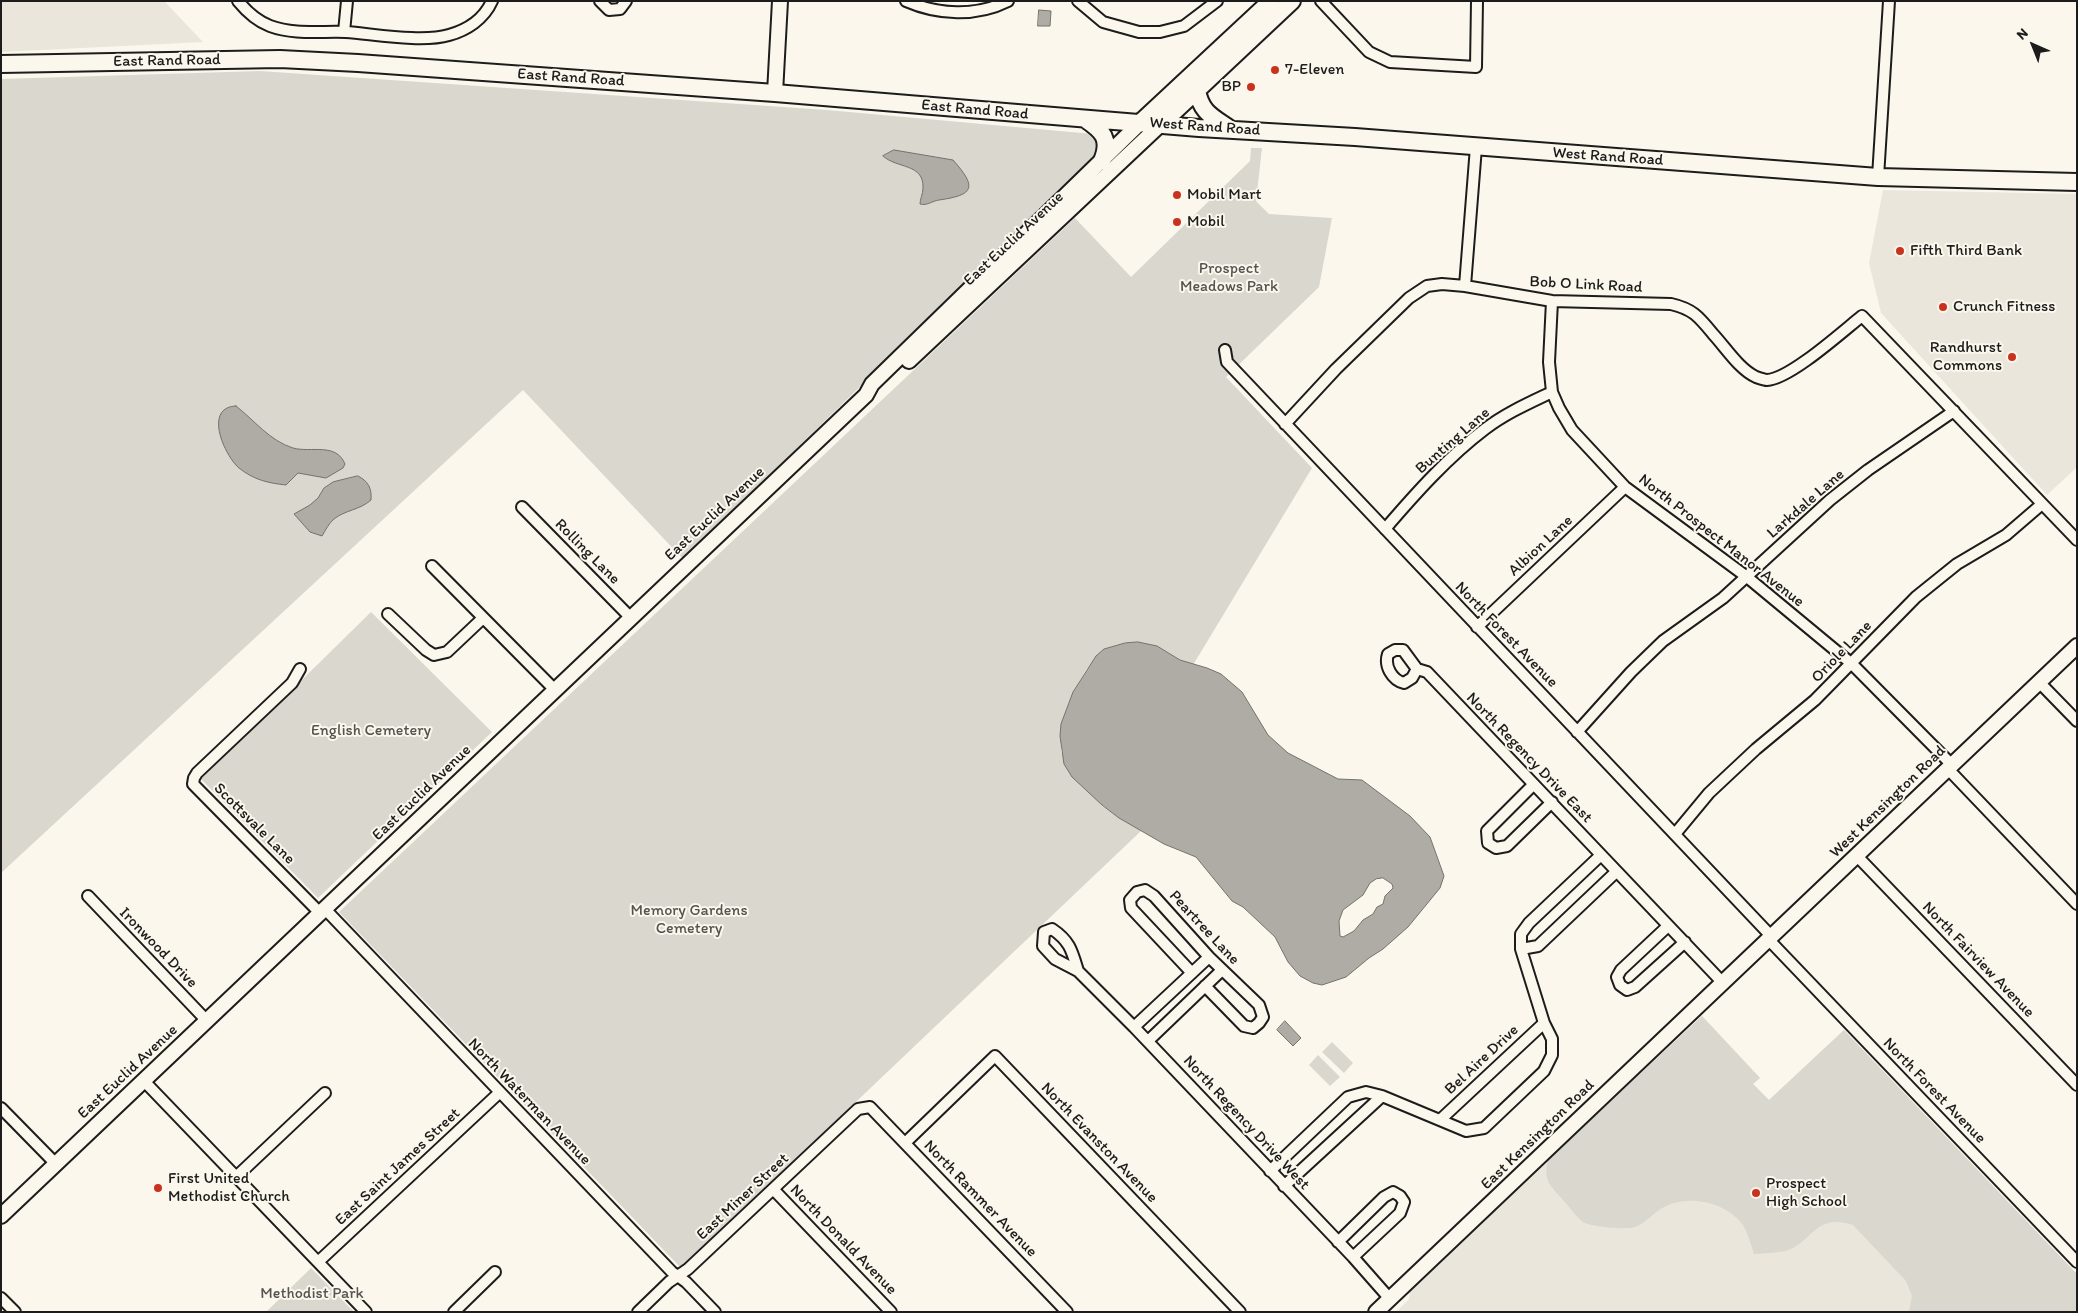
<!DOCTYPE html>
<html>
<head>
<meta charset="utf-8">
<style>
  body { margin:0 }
  #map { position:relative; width:2078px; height:1313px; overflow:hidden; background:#fbf7ec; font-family:Itim,sans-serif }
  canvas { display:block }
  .frame { position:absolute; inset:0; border:2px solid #1c1c1c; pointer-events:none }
  .north { position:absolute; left:2008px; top:20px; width:50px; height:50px; -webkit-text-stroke:4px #fbf7ec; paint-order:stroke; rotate:316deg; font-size:14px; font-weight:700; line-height:20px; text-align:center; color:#1c1c1c }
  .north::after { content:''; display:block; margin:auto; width:18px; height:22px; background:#1c1c1c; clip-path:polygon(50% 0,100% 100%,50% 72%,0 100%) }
</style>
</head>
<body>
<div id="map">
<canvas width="2078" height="1313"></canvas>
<div class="frame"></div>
<div class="north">N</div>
</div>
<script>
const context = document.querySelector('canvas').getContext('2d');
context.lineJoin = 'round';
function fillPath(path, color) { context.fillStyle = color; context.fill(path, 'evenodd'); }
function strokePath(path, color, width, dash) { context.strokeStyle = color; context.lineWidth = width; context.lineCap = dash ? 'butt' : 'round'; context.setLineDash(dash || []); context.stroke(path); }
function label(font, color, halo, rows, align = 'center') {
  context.font = font + ' Itim,sans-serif'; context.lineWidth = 4; context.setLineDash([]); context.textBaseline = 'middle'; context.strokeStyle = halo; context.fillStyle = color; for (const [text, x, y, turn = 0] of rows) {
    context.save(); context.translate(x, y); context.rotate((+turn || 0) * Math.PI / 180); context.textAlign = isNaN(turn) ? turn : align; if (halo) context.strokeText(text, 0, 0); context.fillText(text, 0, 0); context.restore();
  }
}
const built = new Path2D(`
  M1,1H164L203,42L1,52Z
  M1883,190L2077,194V467L2047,495L1881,313L1869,263Z
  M1702,1016L1760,1078L1753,1084L1769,1100L1844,1030L2077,1274V1312H1396L1409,1299L1410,1289Z`);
const green = new Path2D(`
  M260,71L827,110L1093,134L1099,144L1100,153L683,559L523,390L1,873V79Z
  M1251,148H1262L1256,201L1269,214L1332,218L1319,287L1226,377L1312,468L1193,665L1180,660L1157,646L1125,643L1104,649L1086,670L1073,692L1061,724V752L1102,806L1141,831L681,1268L339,912L1075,218L1131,277L1250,161Z
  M371,612L492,732L318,898L201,779Z
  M1702,1016L1760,1078L1753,1084L1769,1100L1844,1030L2077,1274V1312H1909L1912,1296L1906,1281L1853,1225C1814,1212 1812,1244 1785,1251C1775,1253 1764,1253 1754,1254C1751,1244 1748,1234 1743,1225C1726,1202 1689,1194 1664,1207C1654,1212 1646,1223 1635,1227C1627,1230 1591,1227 1583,1222C1576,1217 1569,1206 1563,1200C1550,1185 1543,1181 1548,1160Z
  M1332,1042L1353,1063L1344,1073L1322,1052Z
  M1318,1055L1340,1077L1330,1086L1309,1065Z
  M311,1268L354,1312H266Z`);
const water = new Path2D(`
  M1039,10L1051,11L1050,26H1038Z
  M894,150L953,160C977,187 975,195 939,200C932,201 927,206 920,204C920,199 923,194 923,188C924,163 897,169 883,156Z
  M236,406C254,420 270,441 293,448C311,453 336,442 345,464L343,468L326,478L298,473L286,485C268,483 254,480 239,468C224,455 203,407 236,406Z
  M358,476C368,481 372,488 371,500C360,510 345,510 334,519C329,523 325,531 322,536L310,532L294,514L310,505L318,498L324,488L333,482Z
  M1138,642L1157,646L1180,660L1207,668L1221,674L1242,692L1268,735L1288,753L1338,779L1362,780L1410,816L1430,837L1444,876L1440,888L1408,927L1383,949L1369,958L1346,977L1322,985L1313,983L1300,976L1288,962L1275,937L1243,907L1232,901L1196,857L1164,844L1119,818L1102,805L1072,777L1064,764L1060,736L1061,724L1073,692L1096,656L1104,649L1125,643ZM1383,878L1392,884L1393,888L1385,896L1383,904L1377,907L1373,914L1363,920L1354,931L1343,937L1340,936L1339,921L1343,910L1363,895L1370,883L1376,879Z
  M1285,1021L1301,1038L1293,1046L1277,1030Z`);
const minor = new Path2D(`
  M238,1C247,12 257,21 270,26C294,35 321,31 346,32C374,34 422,43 449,35C467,30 484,19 492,1
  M600,1L609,10L620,9L626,1
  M906,1C938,15 976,17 1008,1
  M1078,1L1103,22L1139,32H1160L1184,26L1217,1
  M1321,1L1369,52L1390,62L1476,67L1477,1
  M344,32L347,1
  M1878,177L1889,1
  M1465,286L1476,147
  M1552,301L1549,362L1552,392L1559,408L1572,430L1625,487L1747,577L1852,664L1952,765
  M1225,350L1227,362L1772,937
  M1285,424L1336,369L1409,298L1427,286L1442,284L1465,286L1552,301L1671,304C1693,309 1699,317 1713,334C1726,348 1739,369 1756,377C1759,378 1765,380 1767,380C1790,379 1843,331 1862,316L2077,540
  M522,507L631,618
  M1385,529C1415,494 1448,457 1485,429C1506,413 1529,403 1552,392
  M432,566L555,690
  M388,614L426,650L434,655L447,652L483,618
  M1477,627L1625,487
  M300,669L292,683L197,773L194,778L193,784L320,913
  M1417,669L1403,650H1395L1388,654C1384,666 1392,680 1404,683L1412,678L1417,669L1427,672L1723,983
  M2039,682L2077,721
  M1577,732L1631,672L1663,641L1723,598L1830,500L1868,470L1954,411
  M1948,769L2077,904
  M1533,785L1487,831L1488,843L1496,848L1507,846L1552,802
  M1675,834L1709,793L1756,749L1815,700L1916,597L1957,564L2006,535L2042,504
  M1857,856L2077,1085
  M88,896L207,1021
  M325,909L672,1272L686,1282L715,1312
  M1668,926L1621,970L1617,977L1620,985L1627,990L1635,987L1685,942
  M1769,940L2077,1262
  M1521,949L1538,946L1616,872
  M1078,971C1072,951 1070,941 1052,929L1044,932L1043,946L1055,959L1078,971L1134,1027L1353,1257L1390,1299
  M1192,973L1131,908L1130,900L1137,892L1145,890L1154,896L1209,957L1259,1005L1263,1017L1259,1023L1253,1028L1244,1026L1205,986
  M1134,1027L1209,957
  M1148,1041L1222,970
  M144,1081L366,1312
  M1,1108L56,1164
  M1440,1120L1544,1023
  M905,1143L995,1056L1240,1312
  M1270,1171L1348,1097L1366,1092L1382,1096L1466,1131L1484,1128L1544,1071L1552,1055V1039L1544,1023L1521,949V934L1529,923L1601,855
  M236,1177L325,1093
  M1284,1186L1382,1096
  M773,1189L891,1312
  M1338,1242L1384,1197L1393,1192L1400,1196L1404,1202L1400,1213L1353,1257
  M318,1262L499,1093
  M1,1298L15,1312
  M454,1312L495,1272
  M638,1312L669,1282L688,1269L858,1109L870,1107L1067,1312`);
const secondary = new Path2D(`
  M775,93L780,1
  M909,361L1161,124
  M1,1216L866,395L872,384L1141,122
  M1376,1312L2077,646`);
const primary = new Path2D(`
  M1,64L280,59L358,63L775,93L1199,128L1355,137L1878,177L2077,182
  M1197,90C1201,113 1213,117 1230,129
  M1085,119C1103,131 1111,139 1102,161
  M1141,122L1271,1
  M1161,124L1292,1`);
const markers = [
  [1275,70,5,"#c8321e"],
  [1251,87,5,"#c8321e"],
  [1177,195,5,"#c8321e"],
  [1177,222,5,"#c8321e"],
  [1900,251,5,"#c8321e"],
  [1943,307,5,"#c8321e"],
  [2012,357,5,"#c8321e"],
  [158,1188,5,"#c8321e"],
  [1756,1193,5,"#c8321e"]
];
const streetNames = [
  ["East Rand Road",167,61,-1],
  ["East Rand Road",571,78,4],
  ["East Rand Road",975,110,5],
  ["West Rand Road",1205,127,4],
  ["West Rand Road",1608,157,4],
  ["East Euclid Avenue",1014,239,-43],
  ["Bob O Link Road",1586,285,3],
  ["Bunting Lane",1453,441,-41],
  ["Larkdale Lane",1806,504,-41],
  ["East Euclid Avenue",715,514,-43],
  ["North Prospect Manor Avenue",1721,541,38],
  ["Albion Lane",1541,546,-43],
  ["Rolling Lane",587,552,45],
  ["North Forest Avenue",1506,635,46],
  ["Oriole Lane",1842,652,-46],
  ["North Regency Drive East",1529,758,46],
  ["East Euclid Avenue",422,793,-44],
  ["West Kensington Road",1888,802,-44],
  ["Scottsvale Lane",254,824,45],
  ["Peartree Lane",1204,928,47],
  ["Ironwood Drive",158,948,46],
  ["North Fairview Avenue",1978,960,46],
  ["Bel Aire Drive",1482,1060,-43],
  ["East Euclid Avenue",128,1072,-43],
  ["North Forest Avenue",1934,1091,46],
  ["North Waterman Avenue",529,1102,46],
  ["North Regency Drive West",1246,1123,47],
  ["East Kensington Road",1538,1135,-44],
  ["North Evanston Avenue",1099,1143,46],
  ["East Saint James Street",398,1167,-43],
  ["East Miner Street",743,1197,-43],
  ["North Rammer Avenue",980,1199,46],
  ["North Donald Avenue",843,1240,46]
];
const poiNames = [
  ["7-Eleven",1285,70],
  ["BP",1241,87,"right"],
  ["Mobil Mart",1187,195],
  ["Mobil",1187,222],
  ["Fifth Third Bank",1910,251],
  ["Crunch Fitness",1953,307],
  ["Randhurst",2002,348,"right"],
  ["Commons",2002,366,"right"],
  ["First United",168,1179],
  ["Methodist Church",168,1197],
  ["Prospect",1766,1184],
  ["High School",1766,1202]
];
const parkNames = [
  ["Prospect",1229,269],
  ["Meadows Park",1229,287],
  ["English Cemetery",371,731],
  ["Memory Gardens",689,911],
  ["Cemetery",689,929],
  ["Methodist Park",312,1294]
];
fillPath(built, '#eae6dc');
fillPath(green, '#dad7ce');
fillPath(water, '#afaca5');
strokePath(water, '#74726e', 1);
strokePath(minor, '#1c1c1c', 14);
strokePath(secondary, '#1c1c1c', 18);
strokePath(primary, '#1c1c1c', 20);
strokePath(minor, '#fbf7ec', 10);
strokePath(secondary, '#fbf7ec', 14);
strokePath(primary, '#fbf7ec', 16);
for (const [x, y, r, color] of markers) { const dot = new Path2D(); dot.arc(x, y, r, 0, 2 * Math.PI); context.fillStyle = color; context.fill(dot); strokePath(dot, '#fbf7ec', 2); }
label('16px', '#1c1c1c', '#fbf7ec', streetNames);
label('16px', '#1c1c1c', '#fbf7ec', poiNames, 'left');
label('16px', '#555451', '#fbf7ec', parkNames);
</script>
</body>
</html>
